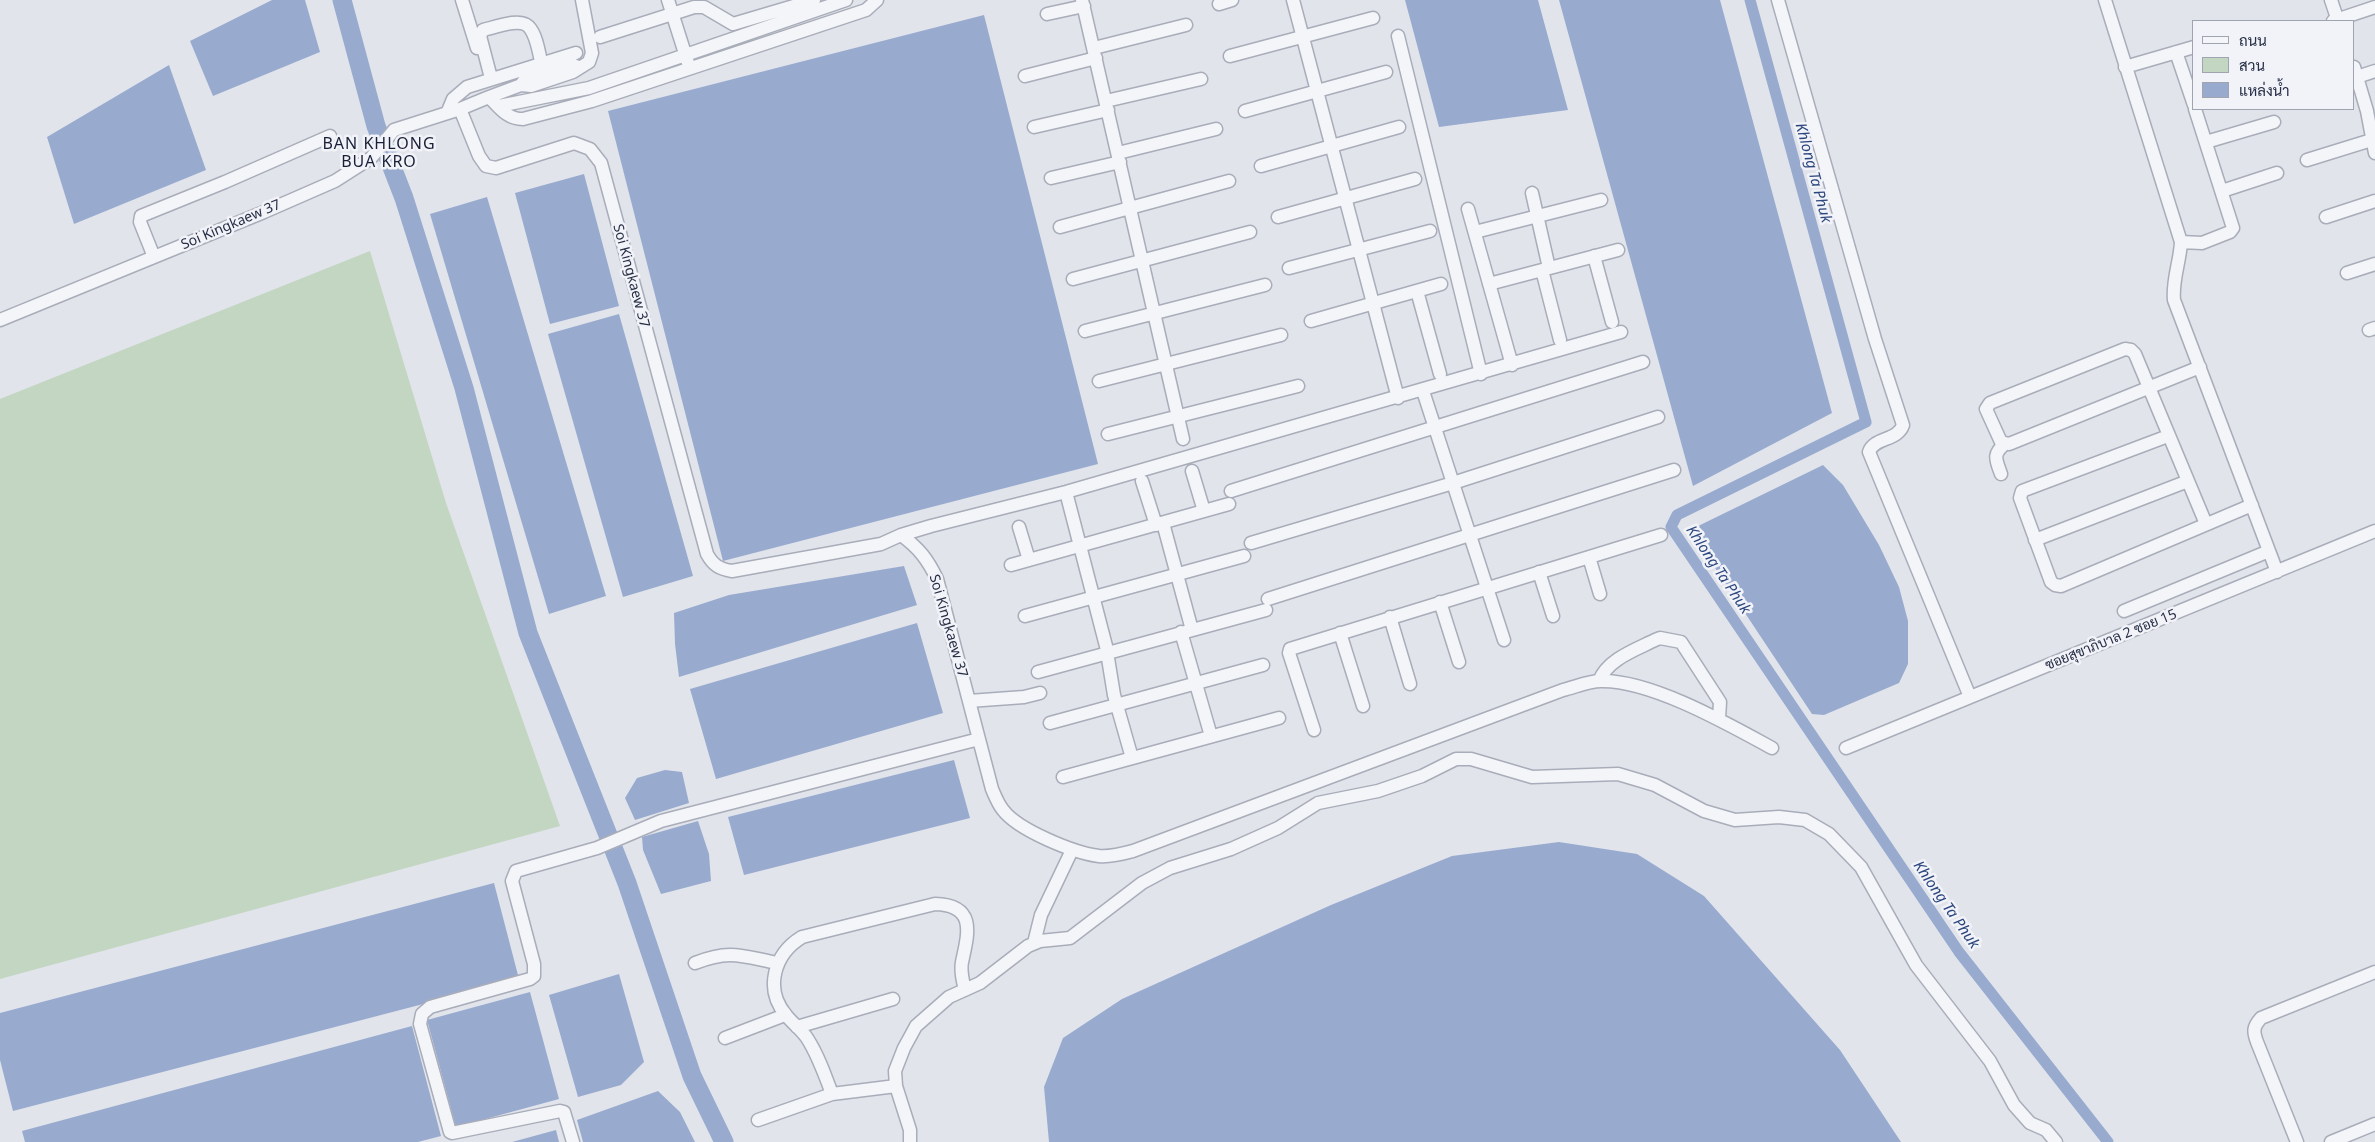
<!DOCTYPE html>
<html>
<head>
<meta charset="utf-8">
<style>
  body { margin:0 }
  #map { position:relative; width:2375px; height:1142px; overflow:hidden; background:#e1e4eb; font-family:"Noto Sans",Sarabun,sans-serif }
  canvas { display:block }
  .legend { position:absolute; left:2192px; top:20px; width:162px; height:90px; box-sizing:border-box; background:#f1f3f8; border:1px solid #a0a4b0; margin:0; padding:6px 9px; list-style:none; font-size:15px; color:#272e45 }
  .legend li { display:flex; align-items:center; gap:10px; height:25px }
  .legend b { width:25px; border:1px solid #a0a4b0 }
</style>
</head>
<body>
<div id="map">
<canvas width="2375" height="1142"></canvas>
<ul class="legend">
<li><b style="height:6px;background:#f4f5f9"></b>ถนน</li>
<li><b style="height:14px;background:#c3d6c1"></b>สวน</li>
<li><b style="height:14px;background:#98abcf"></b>แหล่งน้ำ</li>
</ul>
</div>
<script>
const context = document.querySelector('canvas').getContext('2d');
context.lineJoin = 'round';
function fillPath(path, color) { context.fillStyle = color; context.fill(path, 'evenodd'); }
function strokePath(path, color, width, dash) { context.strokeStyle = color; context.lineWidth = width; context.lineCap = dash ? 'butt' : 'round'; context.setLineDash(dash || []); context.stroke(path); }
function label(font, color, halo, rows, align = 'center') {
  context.font = font + ' "Noto Sans",Sarabun,sans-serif'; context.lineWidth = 5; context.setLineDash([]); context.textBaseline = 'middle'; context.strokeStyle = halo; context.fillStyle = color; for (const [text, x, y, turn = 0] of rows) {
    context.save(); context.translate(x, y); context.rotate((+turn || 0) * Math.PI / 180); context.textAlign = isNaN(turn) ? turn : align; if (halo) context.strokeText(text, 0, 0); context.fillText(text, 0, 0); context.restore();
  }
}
const green = new Path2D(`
  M370,251L446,503L560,826L0,979V399Z`);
const water = new Path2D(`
  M272,0H305L320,52L213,96L190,41Z
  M1405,0H1538L1568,110L1439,127Z
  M1559,0H1720L1832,413L1693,486Z
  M984,15L1098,464L723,561L608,111Z
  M169,65L206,170L74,224L47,137Z
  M584,174L619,306L550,324L515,193Z
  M487,197L606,596L549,614L430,214Z
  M619,314L693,576L623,597L548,334Z
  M1823,465L1843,485L1879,545L1899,587L1908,621V664L1899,683L1824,715L1812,714L1690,530Z
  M904,566L917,605L679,677L675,644L674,613L729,595Z
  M917,623L943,713L716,779L690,689Z
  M954,760L970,818L744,875L728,817Z
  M665,770L682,772L689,803L635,820L625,798L637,778Z
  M698,821L709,854L711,881L661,894L643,850L642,837Z
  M1559,842L1637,854L1704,896L1840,1050L1901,1142H1049L1044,1087L1063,1038L1122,999L1331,905L1452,856Z
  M494,883L519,979L13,1111L0,1060V1013Z
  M619,974L644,1062L621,1085L578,1097L549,995Z
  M530,992L559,1099L456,1127L427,1020Z
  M412,1026L441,1136L418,1142H25L22,1131Z
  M658,1091L680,1112L695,1142H583L577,1120Z
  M556,1130L559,1142H512Z`);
const canal = new Path2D(`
  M1750,0L1866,422L1677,515L1671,527L1959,952L2108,1142`);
const river = new Path2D(`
  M342,0L376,126L404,198L464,388L528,633L627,883L692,1076L724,1142`);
const minor = new Path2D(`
  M462,0L477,48
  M668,0L688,63
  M1082,0L1183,439
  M1293,0L1398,398
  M1778,0L1875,339L1903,425C1898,441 1874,437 1869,452L1970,697
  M2105,0L2181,242C2180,262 2172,280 2174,300L2277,572
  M2331,0L2338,21
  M1219,4L1232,0
  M1047,14L1084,6
  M2333,21L2375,7
  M1398,36L1481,374
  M600,37L694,7H704L733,24L814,0
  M1094,48L1186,25
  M2176,52L2194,105
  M1230,56L1373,18
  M2125,67L2194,47
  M2354,67L2367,111L2375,153
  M1025,76L1096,58
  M491,78L480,36L483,30C525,19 532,14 541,62
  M2354,78L2375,71
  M521,85C529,71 556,68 571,64L576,66
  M489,97L521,85L531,86L573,72L589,62L592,53L582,0
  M1106,101L1201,79
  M499,106L589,88L846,0
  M460,109L489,97C500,108 507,119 523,119L592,101L866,10L877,0
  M448,111L453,99L467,87L576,53
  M1245,111L1386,72
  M1034,127L1108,110
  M2206,142L2274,122
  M1118,153L1216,129
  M2307,160L2375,139
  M1261,166L1399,127
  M1051,178L1120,162
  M2222,191L2277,173
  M1532,193L1549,268
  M1468,209L1512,365
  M1278,217L1415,179
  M2326,217L2375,201
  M1060,227L1229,181
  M1475,232L1601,200
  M2181,242L2202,243L2230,232L2233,228L2195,109
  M1594,256L1612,322
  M154,257L140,222L141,216L225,182L330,136
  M1289,268L1430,231
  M1542,270L1560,340
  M2347,273L2375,264
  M1073,279L1250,232
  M1489,284L1618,250
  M1417,291L1440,374
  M0,320L264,212L335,181L371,158L394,130L460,109L479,156L486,166L496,168L574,143L590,149L601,163L707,554C713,565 719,569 732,571L881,544L901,535C919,548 928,560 937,579L992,789C995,796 998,804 1003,810C1018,830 1074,853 1099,856C1110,857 1122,854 1133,851L1563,690C1575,687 1589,681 1601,681C1651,680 1728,724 1772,748
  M1311,321L1441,284
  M2369,330L2375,328
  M1085,331L1265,285
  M2200,367L2009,444L2001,442L1986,409L1990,403L2125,349L2131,350L2135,354L2206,524
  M1099,381L1281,335
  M1423,391L1504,640
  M1108,434L1298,386
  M2168,436L2022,491L2020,498L2051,582L2055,585L2061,586L2252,505
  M1192,471L1204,511
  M2001,474C1996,460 1992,454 2005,444
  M1142,481L1156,525
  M1231,491L1643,362
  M1066,492L1106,646L1114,695L1132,758
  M1163,523L1192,630
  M1019,527L1029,560
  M901,535L931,526L1066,492L1621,332
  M2035,540L2188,481
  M1251,543L1453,483L1658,417
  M1589,557L1600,594
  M1011,565L1229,504
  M1539,572L1553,616
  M1268,599L1674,470
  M1440,602L1459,662
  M2124,611L2269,551
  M1025,616L1244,556
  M1390,617L1410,684
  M1181,632L1211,736
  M1340,633L1363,706
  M1038,672L1266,610
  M1599,681C1608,659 1635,650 1655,640L1660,638L1681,642L1720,702L1719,719
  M969,701L1024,697L1040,693
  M1050,723L1263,665
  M1314,730L1289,653L1290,649L1661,535
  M1846,748L2375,531
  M1063,777L1279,718
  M1034,943L1041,915L1072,850
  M695,963C730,949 742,956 777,963
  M797,1027L893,999
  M725,1038L785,1015
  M832,1094C825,1075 818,1055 807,1038C801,1029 792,1023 786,1015C764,989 774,954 802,937L935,904C977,905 968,934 962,962C960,972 963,981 965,990
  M758,1120L832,1094L896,1086
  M573,1142L564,1112L560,1111L452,1133L450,1132L420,1024L422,1014L430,1007L530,979L534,976V964L512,881L516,871L597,848L661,821L979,739
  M910,1142V1130L896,1086L895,1071L904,1048L916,1026L949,997L980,983L1028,946L1040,941L1070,938L1142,883L1170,868L1231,849L1278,828L1318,803L1378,791L1422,776L1456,759H1471L1532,777L1618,774L1655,785L1704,811L1735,820L1779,817L1805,820L1829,834L1861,867L1916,965L1990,1061L2014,1105L2030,1123L2046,1130L2056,1142
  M2297,1142L2257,1042C2253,1031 2253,1027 2261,1018L2375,972
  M2331,1142L2375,1124`);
const streetNames = [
  ["Soi Kingkaew 37",231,225,-23],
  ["Soi Kingkaew 37",631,276,75],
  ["Soi Kingkaew 37",948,626,74],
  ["ซอยสุขาภิบาล 2 ซอย 15",2111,640,-22]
];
const waterNames = [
  ["Khlong Ta Phuk",1813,173,75],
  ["Khlong Ta Phuk",1718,570,56],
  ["Khlong Ta Phuk",1946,905,55]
];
const quarterNames = [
  ["BAN KHLONG",379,144],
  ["BUA KRO",379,162]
];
fillPath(green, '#c3d6c1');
fillPath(water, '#98abcf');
strokePath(canal, '#98abcf', 11);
strokePath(river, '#98abcf', 19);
strokePath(minor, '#a9adb9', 15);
strokePath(minor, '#f4f5f9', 12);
label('14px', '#272e45', '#f1f3f8', streetNames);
label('italic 15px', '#2c467e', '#f1f3f8', waterNames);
context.letterSpacing = '1px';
label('16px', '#191f36', '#f1f3f8', quarterNames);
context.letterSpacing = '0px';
</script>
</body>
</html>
